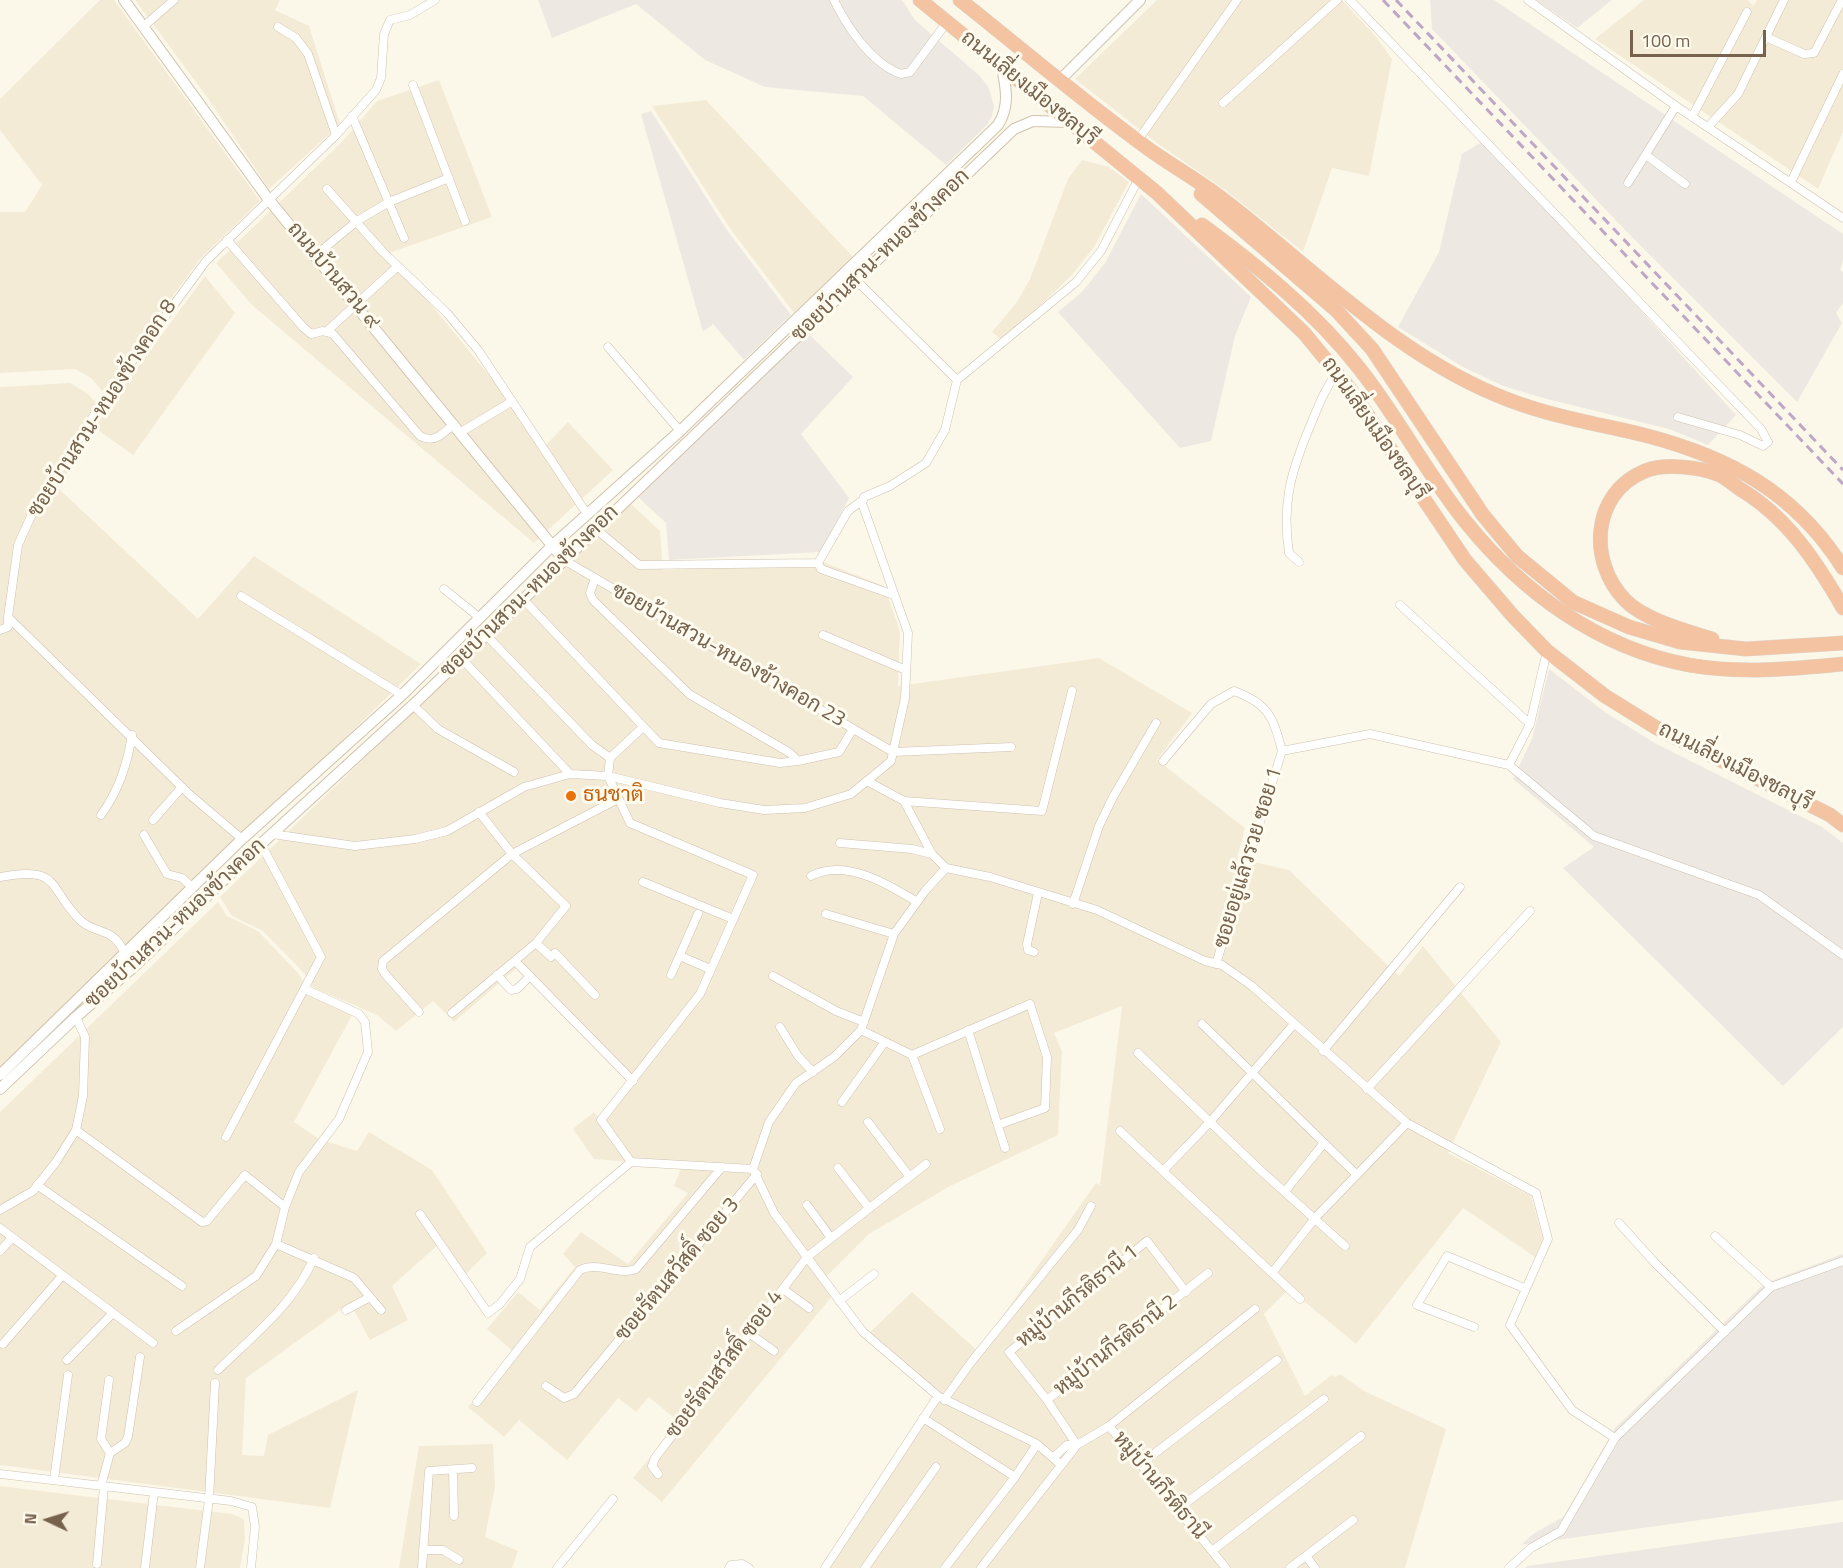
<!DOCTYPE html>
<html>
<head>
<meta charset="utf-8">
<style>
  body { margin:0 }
  #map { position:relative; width:1843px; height:1568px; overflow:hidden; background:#fcf8e9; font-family:"Titillium Web",sans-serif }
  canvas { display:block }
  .north { position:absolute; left:18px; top:1490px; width:60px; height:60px; -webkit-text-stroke:4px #fffbef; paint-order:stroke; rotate:274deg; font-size:16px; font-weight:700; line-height:24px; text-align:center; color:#76624d }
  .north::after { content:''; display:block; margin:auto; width:21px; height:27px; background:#76624d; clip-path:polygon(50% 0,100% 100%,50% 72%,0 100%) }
  .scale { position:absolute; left:1630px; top:30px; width:136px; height:27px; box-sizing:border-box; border:3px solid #76624d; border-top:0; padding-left:8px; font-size:18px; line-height:21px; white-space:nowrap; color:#76624d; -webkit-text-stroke:4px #fffbef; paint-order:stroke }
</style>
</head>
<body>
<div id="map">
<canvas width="1843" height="1568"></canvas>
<div class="north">N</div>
<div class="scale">100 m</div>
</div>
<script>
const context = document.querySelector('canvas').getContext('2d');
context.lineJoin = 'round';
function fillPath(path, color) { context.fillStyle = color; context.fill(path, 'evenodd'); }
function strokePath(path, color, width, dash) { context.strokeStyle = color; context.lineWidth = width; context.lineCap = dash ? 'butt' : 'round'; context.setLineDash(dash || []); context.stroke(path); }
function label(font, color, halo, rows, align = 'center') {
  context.font = font + ' "Titillium Web",Sarabun,sans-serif'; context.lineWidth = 6; context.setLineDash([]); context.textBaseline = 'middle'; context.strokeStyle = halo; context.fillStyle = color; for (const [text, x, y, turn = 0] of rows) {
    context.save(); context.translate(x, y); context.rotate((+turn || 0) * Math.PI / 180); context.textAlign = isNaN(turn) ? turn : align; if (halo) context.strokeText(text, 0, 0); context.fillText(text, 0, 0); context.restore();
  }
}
const residential = new Path2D(`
  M100,0H114L260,201L200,259L103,392L91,378L75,369L0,373V212H25L42,185L0,130V99Z
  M135,0H280L275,10L309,26L340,124L269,189L207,97Z
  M1157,0H1342L1377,38L1392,59L1369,176L1332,168L1303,252L1225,190L1157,143L1075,79Z
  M1644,0H1748L1753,6L1757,0H1843V132L1818,189L1595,39Z
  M439,80L492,217L389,253L546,445L568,422L613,470L534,543L252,305L216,263L342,142L377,101Z
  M706,100L853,257L794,313L729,227L652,106Z
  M1082,160L1109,167L1129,182L1094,247L1072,275L1003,341L992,332L1017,302L1030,279L1068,179Z
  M205,276L235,313L133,455L95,428L58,488L198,619L254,556L421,664L0,1075V387L70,383L87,393L105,412Z
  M630,503L660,531L663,570L823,562L884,586L900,631L898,686L1099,658L1192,713L1157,760L1245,828L1237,858L1289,870L1399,976L1423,946L1501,1042L1448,1153L1531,1196L1543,1239L1535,1257L1463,1208L1356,1344L1289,1289L1264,1314L1305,1396L1331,1375L1335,1377L1340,1374L1364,1391L1446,1429L1405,1568H821L937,1396L867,1335L912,1292L978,1351L1096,1183L1100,1185L1122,1006L1054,1033L1062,1051L1058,1135L950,1186L869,1234L824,1279L834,1294L662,1502L633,1478L679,1422L649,1397L636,1412L618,1398L567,1460L519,1420L504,1437L468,1407L514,1352L487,1329L518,1292L540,1310L575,1267L563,1254L581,1232L628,1264L688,1193L674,1186L682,1166L594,1159L573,1129L594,1112L602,1121L635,1083L519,966L454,1022L433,1001L396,1031L377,1015L314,988L303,972L263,931L232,916L220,897Z
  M218,902L227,916L258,931L297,972L308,988L356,1008L294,1122L319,1139L357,1151L369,1132L432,1170L487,1253L466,1274L439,1244L392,1286L408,1320L370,1340L350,1303L246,1378L242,1455L264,1456L268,1435L358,1390L330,1508L0,1465V1112Z
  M493,1444L495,1487L485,1537L518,1551L512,1568H399L419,1446Z
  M0,1486L232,1514L244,1519L245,1539L240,1568H0Z`);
const industrial = new Path2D(`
  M538,0H902L915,20L980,76L989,88L994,106L992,116L987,125L946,165L863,96L765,87L705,60L636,4L552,38Z
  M1430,0H1494L1843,234V261L1840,270L1843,272V303L1836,313L1842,323L1797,402L1630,235L1432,29Z
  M1536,0H1612L1577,28Z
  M651,111L727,230L791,315L744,360L713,324L703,332L641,114Z
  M1485,140L1736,415L1708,445L1669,429L1543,398L1503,386L1463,367L1398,327L1439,252L1462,154Z
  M1141,194L1251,297L1235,336L1211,441L1180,448L1058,312L1082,292L1105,263Z
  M808,333L853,377L801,434L849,498L821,552L669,560L666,523L637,496Z
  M1549,669L1605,712L1653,742L1822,827L1843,843V1027L1783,1086L1563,868L1594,847L1513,779L1532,739Z
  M1843,1254V1500L1521,1545L1533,1534L1563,1517L1615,1428L1765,1283Z
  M1843,1522V1568H1525L1527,1566Z`);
const street = new Path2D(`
  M834,0C847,27 872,64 901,74L910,72L947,22
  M1350,0L1761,429L1768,442L1763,446L1740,435L1678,417
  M1528,0L1676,106L1843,218
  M144,26L174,0
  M278,27L296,38L308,54L336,135
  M1766,37L1804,54L1814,53L1842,0
  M413,85L465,221
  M1223,103L1337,0
  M352,116L404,238
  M1692,117L1747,12
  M1708,127L1738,94L1784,0
  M1138,140L1237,0
  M1646,155L1685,184
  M1791,182L1843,74
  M1628,183L1676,106
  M327,189L383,252L447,313L478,350L587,514
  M227,240L303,327L311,334L323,331L333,334L420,436C435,444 443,433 454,424
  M316,255L357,221L389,202L449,178
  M856,280L957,380
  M326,332L398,266
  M608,347L680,431
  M461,432L511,402
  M596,529L639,565L818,563
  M564,560L893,752
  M1299,562L1289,553C1282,505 1290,475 1308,431C1317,410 1323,391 1337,373
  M818,563L821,569L894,595
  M818,563L848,511L863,500
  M595,578L590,593L593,600L689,694L790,753L798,761L839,752L853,729
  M444,589L480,618
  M241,596L402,695
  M523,599L659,743L780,763L798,761
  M1400,605L1530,724
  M0,630L8,627V617
  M486,635L592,745L610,758L608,776L630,823L753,875L700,994L601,1120L631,1162L753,1169
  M823,635L906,670
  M461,658L570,774
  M413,705L438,729L514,772
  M1282,751L1370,734L1509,765L1594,836L1759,895L1843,955
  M893,752L1011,747
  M610,758L643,727
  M1163,761L1211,704L1234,691C1269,704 1273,717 1282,751
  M1509,765L1530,724L1547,651
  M867,781L904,801L932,854L946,868L990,877L1097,910L1205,961L1222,965L1252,986L1407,1123L1536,1193L1548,1239L1510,1325L1572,1410L1615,1438
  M904,801L1042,811L1072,691
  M101,815C119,790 127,765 132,735
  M153,820L182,787
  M272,834L355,846L415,839L447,831L524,787L570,774L608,776L720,803L764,810L805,808L851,794L891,761L905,698L908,633L862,503L864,497L890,486L926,463L945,430L957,380L1076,282L1101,251L1139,178
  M144,835L167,874L182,878L192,887
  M242,839L189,794L8,617L18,545L32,514L103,401L206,261L336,135L376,90L381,78L384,34L390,20L410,15L435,0
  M840,843L912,849L932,854
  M946,868L925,891L894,934L861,1030L834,1057L796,1083L769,1122L753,1169L774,1213L863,1332L938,1396L1037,1444L1060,1464
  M811,876C845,858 888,884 917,902
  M0,877C63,865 47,889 81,921C97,935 113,927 124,952
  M643,882L733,919
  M1073,904L1099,826L1113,797L1156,723
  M826,914L894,934
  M536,943L551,957L555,953L595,995
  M1034,952L1028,950L1027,944L1038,893
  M680,956L710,969
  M515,961L633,1081
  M1216,964L1282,751
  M497,975L511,990L517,989L530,976
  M671,975L698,914
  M773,976L836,1011L864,1022
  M419,1012L385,974L382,969L383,961L512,854L618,799
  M452,1013L536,943L566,906L512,854L479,812
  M1202,1024L1357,1175
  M780,1027L798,1056L813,1072
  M861,1030L912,1055L1030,1004L1047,1057L1045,1108L998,1125
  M968,1030L1005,1148
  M1323,1051L1460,887
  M1138,1053L1259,1169L1345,1246
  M912,1055L940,1129
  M1367,1089L1530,911
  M842,1102L884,1043
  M868,1122L909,1176
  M76,1130L202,1222L207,1221L245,1175L285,1207L276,1244L256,1276L176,1331
  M1120,1131L1300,1299
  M226,1137L321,957L261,844
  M838,1168L869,1208
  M1163,1171L1210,1122L1294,1024
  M37,1185L182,1286
  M1286,1190L1324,1143
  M807,1205L831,1238
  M285,1207L299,1172L339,1119L368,1052L365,1022L359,1014L305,989
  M0,1210L33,1191L56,1162L76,1130L83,1096L85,1037L76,1017
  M420,1214L488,1313L500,1304L520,1279L530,1247L631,1162
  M1619,1223L1655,1263L1725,1332
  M0,1228L153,1343
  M1715,1236L1771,1287
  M276,1244L354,1278L381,1310
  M0,1251L12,1238
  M1272,1273L1316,1217L1407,1123
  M783,1289L809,1308
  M839,1301L874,1274
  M346,1310L370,1297
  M1474,1327L1417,1305L1447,1256L1524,1288
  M749,1333L774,1351
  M3,1344L62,1276
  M67,1360L112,1314
  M218,1370C254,1335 293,1305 314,1258
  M109,1380L101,1439L110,1453
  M546,1386L564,1398L574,1394L757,1174
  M944,1400L972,1361L1078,1230L1091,1206
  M1047,1400L1208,1273
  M477,1402L580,1270C598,1261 618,1276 636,1269L722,1167
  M923,1418L1015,1477L1037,1444
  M1109,1426L1226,1568
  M1077,1445L1047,1400L1009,1352L1147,1241L1186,1292
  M1053,1458L1067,1445H1077
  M1142,1463L1277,1360
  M453,1470L454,1516
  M0,1474L231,1501L252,1507L255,1527L251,1568
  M658,1474L652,1466L655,1458L807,1257L926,1164
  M54,1480L68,1375
  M101,1486L110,1453L125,1443L128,1437L140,1357
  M1178,1509L1324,1399
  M423,1550H443L459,1560
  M1212,1551L1361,1436
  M1306,1556L1315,1568
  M97,1564L104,1486
  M145,1568L154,1492
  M200,1568L209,1499L215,1383
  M422,1568L429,1471L472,1468
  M557,1568L613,1499
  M729,1568L731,1565L742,1564L749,1568
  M825,1568L938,1396
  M865,1568L936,1467
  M945,1568L1015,1477
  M981,1568L1077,1445L1109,1426L1255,1309
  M1290,1568L1353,1520
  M1509,1568L1531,1548L1561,1531L1615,1438L1771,1287L1843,1261`);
const secondary = new Path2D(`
  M124,0L269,200L564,560
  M1061,79L1140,0
  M0,1075L242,839L402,695L553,545L680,431L998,125C1010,106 1006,88 1002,67
  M0,1089L76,1017L137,964L261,844L413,705L1014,129L1033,121L1070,122`);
const highway = new Path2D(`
  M920,0L1157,193L1304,333L1350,389L1465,560L1513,616L1547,651L1605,696L1655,727L1830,815L1843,825
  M960,0C1023,50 1085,103 1150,150C1174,167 1201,182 1225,201C1316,271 1400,359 1509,400C1553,417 1599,424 1644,435C1729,457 1795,492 1843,568
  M1201,194L1336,310L1372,349L1483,515L1517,556L1573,602L1629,627L1680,642L1746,649L1843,643
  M1202,225C1259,267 1315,312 1359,368C1398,417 1426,473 1465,521C1522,592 1598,648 1689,665C1739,674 1793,669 1843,664
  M1712,639C1687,631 1644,620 1625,600C1588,562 1591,493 1645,471C1664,463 1698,467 1717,474C1725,477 1733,484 1740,489C1787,517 1816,561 1843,608`);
const rail = new Path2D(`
  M1383,0L1843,484
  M1396,0L1843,470`);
const markers = [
  [571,796,6,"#e8710a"]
];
const streetNames = [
  ["ถนนเลี่ยงเมืองชลบุรี",1029,89,39],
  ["ซอยบ้านสวน-หนองข้างคอก",881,256,-44],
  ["ถนนบ้านสวน ๙",333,276,50],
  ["ซอยบ้านสวน-หนองข้างคอก 8",103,409,-57],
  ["ถนนเลี่ยงเมืองชลบุรี",1374,429,55],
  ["ซอยบ้านสวน-หนองข้างคอก",530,592,-44],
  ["ซอยบ้านสวน-หนองข้างคอก 23",728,656,30],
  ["ถนนเลี่ยงเมืองชลบุรี",1735,767,27],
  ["ซอยอยู่แล้วรวย ซอย 1",1249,858,-73],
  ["ซอยบ้านสวน-หนองข้างคอก",176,924,-43],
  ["ซอยรัตนสวัสดิ์ ซอย 3",678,1270,-50],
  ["หมู่บ้านกีรติธานี 1",1078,1297,-39],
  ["หมู่บ้านกีรติธานี 2",1116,1346,-38],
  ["ซอยรัตนสวัสดิ์ ซอย 4",725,1365,-53],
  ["หมู่บ้านกีรติธานี",1159,1486,50]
];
const foodNames = [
  ["ธนชาติ",583,796]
];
fillPath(residential, '#f4ebd7');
fillPath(industrial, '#ede9e2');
strokePath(street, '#cec1af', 9);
strokePath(secondary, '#d1c2ac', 12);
strokePath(highway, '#dbd6d1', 15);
strokePath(street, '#fff', 8);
strokePath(secondary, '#fff', 10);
strokePath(highway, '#f4c4a2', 14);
strokePath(rail, '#bda6c6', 3, [9, 6]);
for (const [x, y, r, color] of markers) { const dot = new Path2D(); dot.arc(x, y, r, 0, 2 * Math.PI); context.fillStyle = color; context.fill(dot); strokePath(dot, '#fffbef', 2); }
label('21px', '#76624d', '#fffbef', streetNames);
label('21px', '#c56008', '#fffbef', foodNames, 'left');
</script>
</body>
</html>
